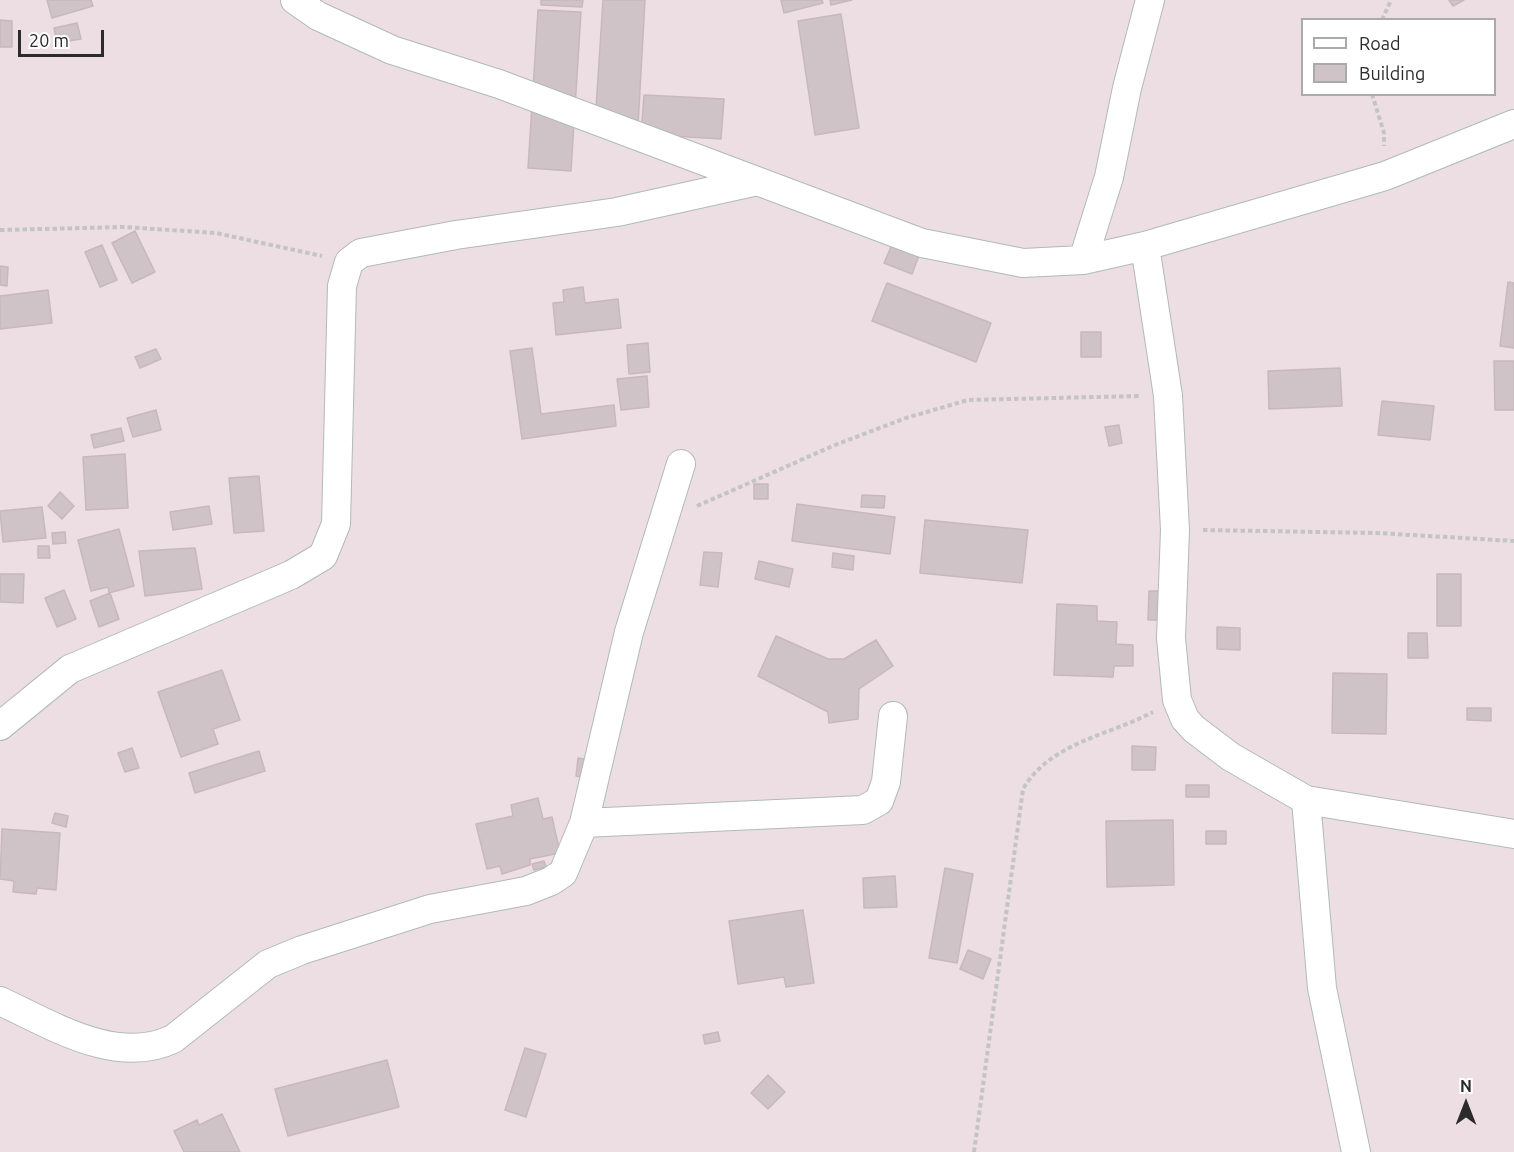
<!DOCTYPE html>
<html>
<head>
<meta charset="utf-8">
<style>
  body { margin:0 }
  #map { position:relative; width:1514px; height:1152px; overflow:hidden; background:#eddee4; font-family:Ubuntu,sans-serif }
  canvas { display:block }
  .legend { position:absolute; left:1301px; top:18px; width:195px; height:78px; box-sizing:border-box; background:#fff; border:2px solid #aaa; margin:0; padding:8px 10px; list-style:none; font-size:18px; color:#2b2b2b }
  .legend li { display:flex; align-items:center; gap:12px; height:30px }
  .legend b { width:30px; border:2px solid #aaa }
  .north { position:absolute; left:1436px; top:1074px; width:60px; height:60px; -webkit-text-stroke:4px #fff; paint-order:stroke; rotate:0deg; font-size:16px; font-weight:700; line-height:24px; text-align:center; color:#2b2b2b }
  .north::after { content:''; display:block; margin:auto; width:21px; height:27px; background:#2b2b2b; clip-path:polygon(50% 0,100% 100%,50% 72%,0 100%) }
  .scale { position:absolute; left:18px; top:30px; width:86px; height:27px; box-sizing:border-box; border:3px solid #2b2b2b; border-top:0; padding-left:8px; font-size:18px; line-height:21px; white-space:nowrap; color:#2b2b2b; -webkit-text-stroke:4px #fff; paint-order:stroke }
</style>
</head>
<body>
<div id="map">
<canvas width="1514" height="1152"></canvas>
<ul class="legend">
<li><b style="height:8px;background:#fff"></b>Road</li>
<li><b style="height:16px;background:#cfc3c7"></b>Building</li>
</ul>
<div class="north">N</div>
<div class="scale">20 m</div>
</div>
<script>
const context = document.querySelector('canvas').getContext('2d');
context.lineJoin = 'round';
function fillPath(path, color) { context.fillStyle = color; context.fill(path, 'evenodd'); }
function strokePath(path, color, width, dash) { context.strokeStyle = color; context.lineWidth = width; context.lineCap = dash ? 'butt' : 'round'; context.setLineDash(dash || []); context.stroke(path); }
const building = new Path2D(`
  M47,0H91L93,6L52,18Z
  M541,0H583L582,7L541,5Z
  M603,0H645L638,126L595,124Z
  M781,0H822L823,3L784,13Z
  M830,0H852L831,5Z
  M1449,0H1464L1453,6Z
  M538,10L581,12L571,171L528,168Z
  M841,14L859,128L815,135L798,21Z
  M0,20L12,21V47H0Z
  M77,23L81,39L57,43L54,28Z
  M644,95L724,99L721,139L641,134Z
  M135,231L155,272L132,283L112,243Z
  M894,240L921,250L912,274L884,263Z
  M102,245L117,280L100,287L85,252Z
  M0,266L8,267L7,286L0,285Z
  M1508,282L1514,283V348L1500,346Z
  M887,283L991,323L976,362L872,321Z
  M583,287L585,303L618,299L621,328L556,335L553,303L564,302L563,290Z
  M48,290L52,323L0,329V296Z
  M1081,332H1101V357H1081Z
  M648,343L650,372L629,374L627,345Z
  M532,348L541,414L614,405L616,426L522,439L510,351Z
  M156,349L161,359L140,368L135,357Z
  M1494,361H1514V410H1495Z
  M1340,368L1342,406L1269,409L1268,371Z
  M647,376L649,407L621,410L617,379Z
  M1382,401L1434,406L1430,440L1378,435Z
  M156,410L161,430L133,437L127,418Z
  M1119,425L1122,443L1109,446L1105,427Z
  M121,428L124,441L94,448L91,435Z
  M125,454L128,508L86,510L83,457Z
  M259,476L264,531L234,533L229,478Z
  M754,484H768V499H754Z
  M60,492L74,506L62,519L48,506Z
  M862,495L885,496L884,508L861,507Z
  M797,504L895,517L890,554L792,541Z
  M209,506L212,524L173,530L170,512Z
  M42,507L46,538L3,542L0,511Z
  M925,520L1028,530L1022,583L920,573Z
  M119,529L134,586L109,593L108,587L91,591L78,540Z
  M65,532L66,543L53,544L52,533Z
  M38,546H49L50,558H38Z
  M195,548L202,589L145,596L139,551Z
  M704,552L722,553L718,587L700,585Z
  M833,553L854,556L853,570L832,567Z
  M759,561L793,569L789,587L755,579Z
  M0,574H24L23,603L0,602Z
  M1437,574H1461V626H1437Z
  M64,590L76,619L57,627L45,598Z
  M1149,591H1169L1168,620H1148Z
  M110,593L119,619L99,627L90,601Z
  M1057,604L1097,606V621L1117,622L1116,644L1133,645V666H1114L1113,677L1054,675Z
  M1217,627L1240,628V650L1217,649Z
  M1408,633H1427L1428,658H1408Z
  M776,636L828,659H844L876,640L893,666L859,689L858,719L829,723L828,712L758,676Z
  M222,670L240,720L213,729L218,744L181,757L158,692Z
  M1333,673L1387,674L1386,734L1332,733Z
  M1467,708H1491V721L1467,720Z
  M1132,746L1156,747L1155,770H1132Z
  M132,748L139,768L125,772L118,753Z
  M259,751L265,771L195,793L189,773Z
  M578,758L597,761L595,779L576,776Z
  M1186,785H1209V797H1186Z
  M538,798L543,819L552,817L560,853L530,859V865L502,874L500,866L487,869L476,824L513,816L511,805Z
  M55,813L68,816L66,827L52,823Z
  M1173,820L1174,885L1107,887L1106,821Z
  M2,829L60,833L56,890L37,888L36,894L13,892L14,881L0,879Z
  M1206,831H1226V844H1206Z
  M544,861L546,867L534,870L532,864Z
  M945,868L973,874L957,963L929,958Z
  M895,876L897,907L864,908L863,878Z
  M803,910L814,983L786,987L784,977L738,984L729,921Z
  M968,950L991,959L983,979L960,969Z
  M718,1032L720,1041L705,1044L703,1035Z
  M525,1048L546,1054L526,1117L505,1110Z
  M387,1060L399,1107L288,1136L275,1089Z
  M768,1075L785,1092L768,1109L751,1093Z
  M222,1114L240,1152H184L174,1131L197,1120L199,1125Z`);
const path = new Path2D(`
  M1382,20L1391,0
  M1372,94L1384,133V146
  M0,230L125,227L216,233L322,256
  M697,506L835,445L906,418L968,400L1140,396
  M1203,530L1377,533L1514,541
  M974,1152L1023,789C1051,742 1108,736 1153,712`);
const minor = new Path2D(`
  M295,0L318,16L392,50L499,84L922,243L1023,263L1083,260L1145,246L1385,176L1514,124
  M1145,246L1168,396L1175,530L1171,638L1177,700L1185,719L1194,729L1231,757L1306,800L1514,834
  M1083,260L1109,177L1127,88L1150,0
  M0,726L70,669L291,575L323,556L336,524L342,286L349,262L361,253L456,235L617,212L753,182
  M1306,800L1322,988L1356,1152
  M584,823L863,810L879,801L886,782L893,716
  M0,1001C52,1025 116,1066 173,1039L268,964L302,950L430,909L526,891L551,881L563,873L584,823L629,632L681,464`);
fillPath(building, '#cfc3c7');
strokePath(building, '#c8b8bd', 1.5);
strokePath(minor, '#afbbb9', 30);
strokePath(path, '#c4c4c4', 4, [4.5, 3]);
strokePath(minor, '#fff', 28);
</script>
</body>
</html>
